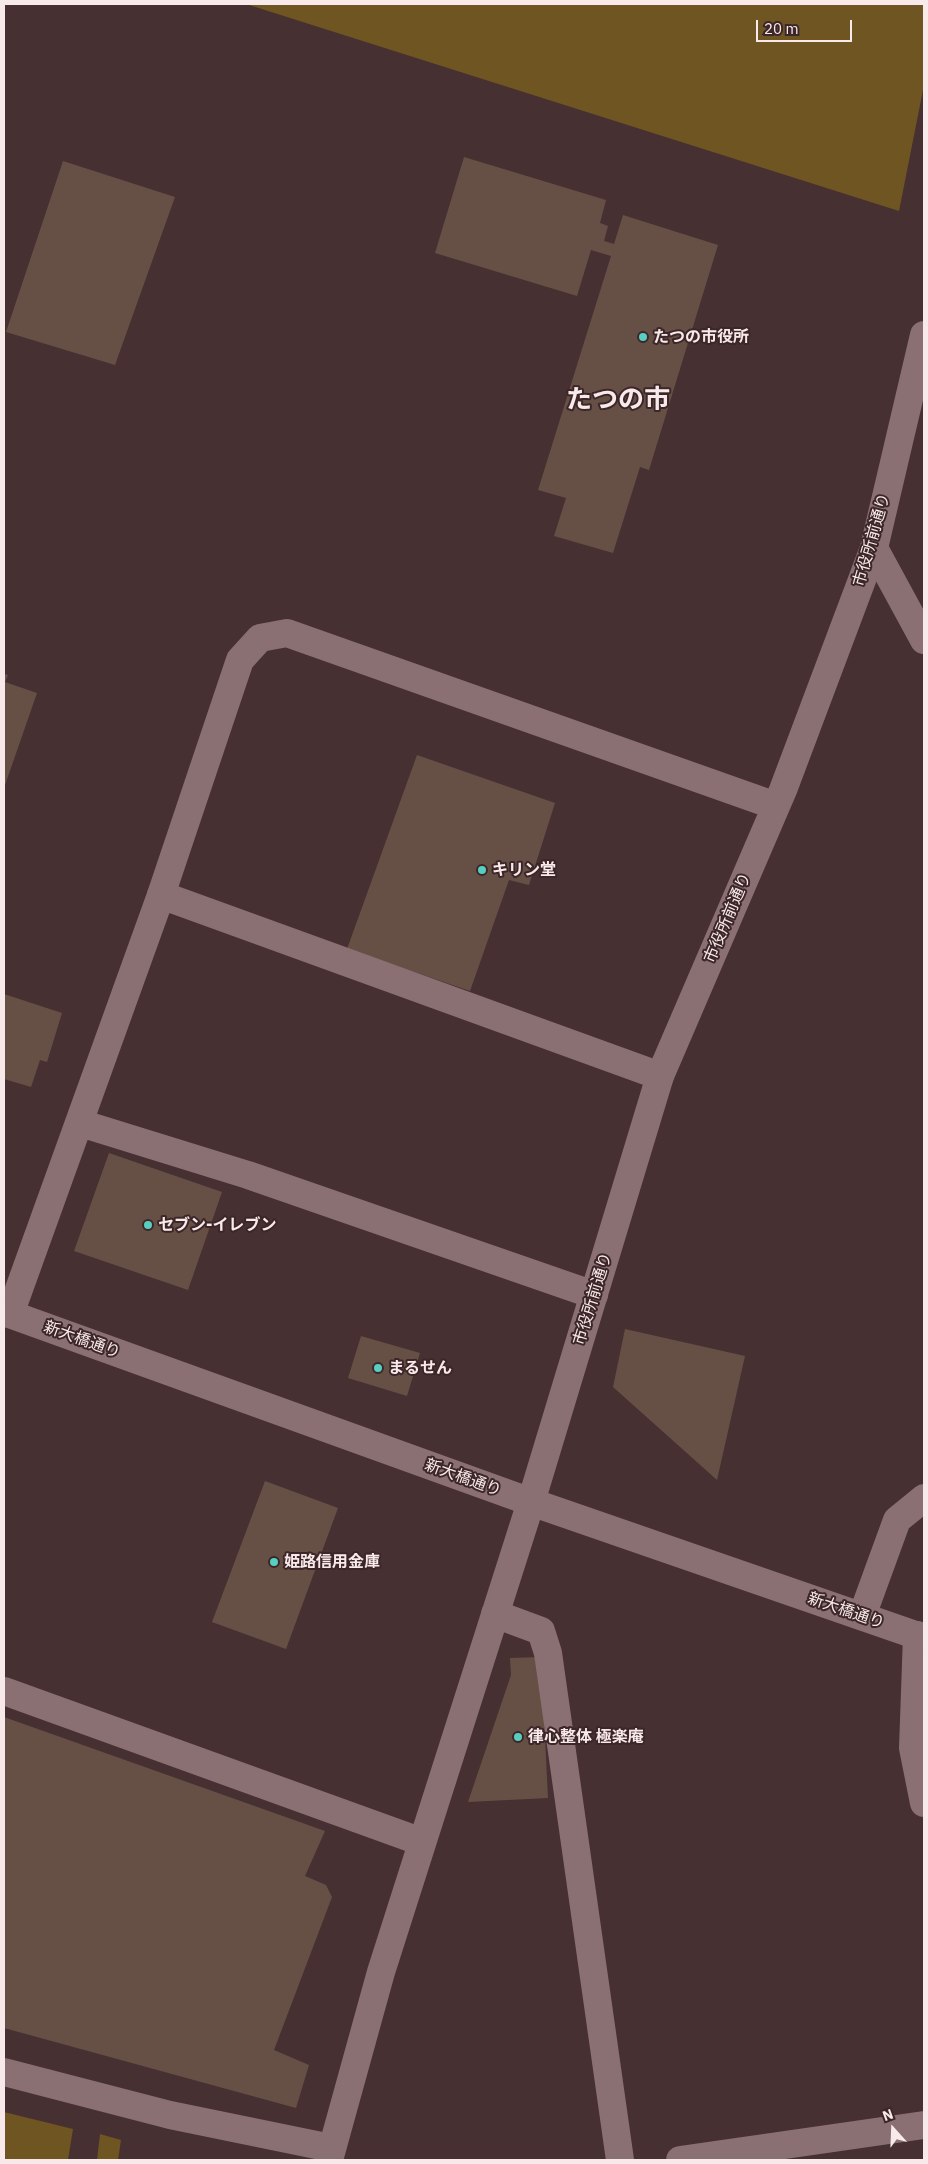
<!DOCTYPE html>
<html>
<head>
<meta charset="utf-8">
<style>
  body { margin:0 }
  #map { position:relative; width:928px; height:2164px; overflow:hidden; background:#473032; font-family:"IBM Plex Sans",sans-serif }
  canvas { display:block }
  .frame { position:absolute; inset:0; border:5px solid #f8e9ea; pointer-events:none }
  .north { position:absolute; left:868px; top:2104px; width:50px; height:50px; -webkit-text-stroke:4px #3c2628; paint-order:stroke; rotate:340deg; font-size:14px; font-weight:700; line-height:20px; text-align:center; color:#f8e9ea }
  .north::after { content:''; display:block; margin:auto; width:18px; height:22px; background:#f8e9ea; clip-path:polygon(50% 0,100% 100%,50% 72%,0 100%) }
  .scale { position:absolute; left:756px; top:20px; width:96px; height:22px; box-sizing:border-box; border:2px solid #f8e9ea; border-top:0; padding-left:6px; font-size:15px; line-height:18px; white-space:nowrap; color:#f8e9ea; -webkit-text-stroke:4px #3c2628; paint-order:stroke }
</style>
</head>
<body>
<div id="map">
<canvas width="928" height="2164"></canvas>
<div class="frame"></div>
<div class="north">N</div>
<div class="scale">20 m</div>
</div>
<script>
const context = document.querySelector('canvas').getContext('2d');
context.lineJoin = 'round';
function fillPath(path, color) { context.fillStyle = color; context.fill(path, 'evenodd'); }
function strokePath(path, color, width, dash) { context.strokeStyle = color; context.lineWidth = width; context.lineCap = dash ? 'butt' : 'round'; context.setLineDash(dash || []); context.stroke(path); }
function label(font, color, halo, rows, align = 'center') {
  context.font = font + ' "IBM Plex Sans","Noto Sans JP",sans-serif'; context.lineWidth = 4; context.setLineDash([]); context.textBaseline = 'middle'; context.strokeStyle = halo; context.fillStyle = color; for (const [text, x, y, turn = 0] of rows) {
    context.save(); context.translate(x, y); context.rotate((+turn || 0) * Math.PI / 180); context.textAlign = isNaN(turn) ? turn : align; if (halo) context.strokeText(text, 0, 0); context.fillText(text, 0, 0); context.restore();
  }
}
const green = new Path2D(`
  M246,4H924V85L899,211Z
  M4,2112L73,2129L68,2160H4Z
  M100,2134L121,2140L118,2160H97Z`);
const building = new Path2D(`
  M464,157L606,200L600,223L608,226L604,241L614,244L623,215L718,245L649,470L640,467L613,553L554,536L566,498L538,490L611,256L591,250L577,296L435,253Z
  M63,161L175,197L115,365L6,332Z
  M4,674L8,675L5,682L37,693L4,788Z
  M417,755L555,803L529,885L509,880L470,991L347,949Z
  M4,994L62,1013L47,1062L40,1060L31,1087L4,1079Z
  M109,1153L222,1192L188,1290L74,1251Z
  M625,1329L745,1356L717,1480L613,1387Z
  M361,1336L420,1353L407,1396L348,1378Z
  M265,1481L338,1508L286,1649L212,1622Z
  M541,1657L548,1798L468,1802L511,1675L510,1658Z
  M4,1717L325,1831L305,1876L326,1885L332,1897L274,2050L309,2065L296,2108L4,2028Z`);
const minor = new Path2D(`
  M874,548L924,640
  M80,1123L248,1175L594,1295
  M10,1314L161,895L660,1076
  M495,1614L541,1631L548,1653L620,2160
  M862,1616L897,1520L924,1498
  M917,1635L913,1748L924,1803
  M4,1691L422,1842
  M4,2072L170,2115L331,2148
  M680,2160L924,2125`);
const tertiary = new Path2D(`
  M161,895L240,660L260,638L287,633L776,806
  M4,1312L531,1502L924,1638
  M329,2160L381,1972L531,1502L660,1076L783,790L874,548L924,335`);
const markers = [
  [643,337,5,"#58cec0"],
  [482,870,5,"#58cec0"],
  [148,1225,5,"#58cec0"],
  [378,1368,5,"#58cec0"],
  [274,1562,5,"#58cec0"],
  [518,1737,5,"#58cec0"]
];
const poiNames = [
  ["たつの市役所",653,337],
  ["キリン堂",492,870],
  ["セブン-イレブン",158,1225],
  ["まるせん",388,1368],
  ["姫路信用金庫",284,1562],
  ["律心整体 極楽庵",528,1737]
];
const streetNames = [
  ["市役所前通り",872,540,-74],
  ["市役所前通り",728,918,-67],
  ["市役所前通り",593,1299,-73],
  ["新大橋通り",82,1340,20],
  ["新大橋通り",463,1478,20],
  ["新大橋通り",846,1611,19]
];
const townNames = [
  ["たつの市",618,400]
];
fillPath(green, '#6f5521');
fillPath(building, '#665046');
strokePath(minor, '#8a7072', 28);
strokePath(tertiary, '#8a7072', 28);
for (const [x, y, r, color] of markers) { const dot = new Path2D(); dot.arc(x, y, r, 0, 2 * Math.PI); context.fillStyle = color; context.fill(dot); strokePath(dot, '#3c2628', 2); }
label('bold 16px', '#f8e9ea', '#3c2628', poiNames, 'left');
label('16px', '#f8e9ea', '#3c2628', streetNames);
label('bold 26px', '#f8e9ea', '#3c2628', townNames);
</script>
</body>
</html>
